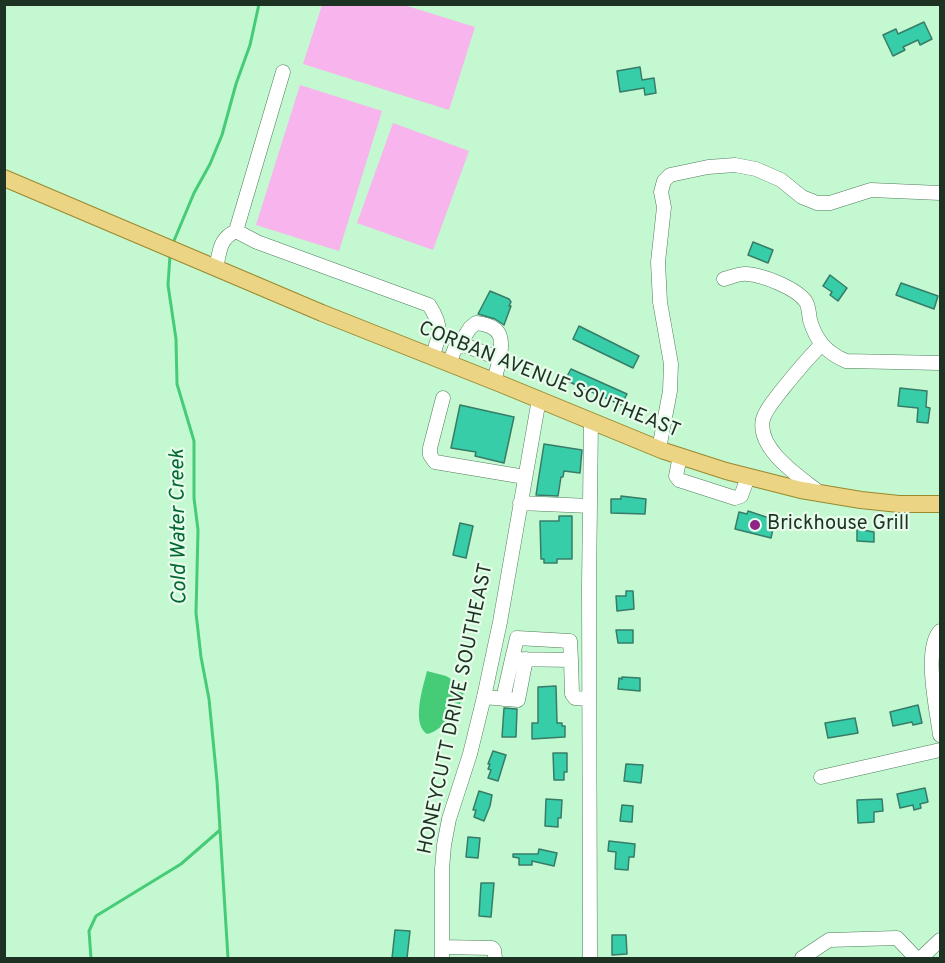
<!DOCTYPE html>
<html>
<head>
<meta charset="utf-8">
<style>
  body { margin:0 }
  #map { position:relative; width:945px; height:963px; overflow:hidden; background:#c4f8d0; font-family:Overpass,sans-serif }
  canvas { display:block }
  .frame { position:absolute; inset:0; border:6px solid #1e3223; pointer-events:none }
</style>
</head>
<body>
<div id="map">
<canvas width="945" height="963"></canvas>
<div class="frame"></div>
</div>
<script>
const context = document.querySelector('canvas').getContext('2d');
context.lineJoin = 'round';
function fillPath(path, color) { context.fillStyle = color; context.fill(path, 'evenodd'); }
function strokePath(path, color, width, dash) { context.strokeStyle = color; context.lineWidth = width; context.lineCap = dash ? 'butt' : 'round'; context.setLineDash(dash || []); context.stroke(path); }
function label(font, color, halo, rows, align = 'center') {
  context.font = font + ' Overpass,sans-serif'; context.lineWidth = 4.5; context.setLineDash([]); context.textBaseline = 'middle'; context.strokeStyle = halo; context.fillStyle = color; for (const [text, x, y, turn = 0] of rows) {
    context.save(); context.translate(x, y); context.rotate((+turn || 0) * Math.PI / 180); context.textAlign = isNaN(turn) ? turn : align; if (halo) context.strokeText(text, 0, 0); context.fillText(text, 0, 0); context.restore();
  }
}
const green = new Path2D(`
  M322,5H404L475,27L449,110L303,64Z
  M300,85L382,111L339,251L256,225Z
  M393,123L469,151L433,250L357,223Z`);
const water = new Path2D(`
  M427,671L446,676L463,686C463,689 464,692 463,696C461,708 439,733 427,734C411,724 423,687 427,671Z`);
const stream = new Path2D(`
  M173,243L194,193L210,164L222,135L236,84L250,45L259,4
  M170,255L168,285L176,339L177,384L194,441V498L198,530L196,613L201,657L209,699L217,781L228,958
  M91,958L89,931L96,916L181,864L220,830`);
const building = new Path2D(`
  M924,22L932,39L920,45L918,40L903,47L905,50L893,56L883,35L896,29L898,34Z
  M640,67L642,80L654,78L656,93L645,95L644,88L620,92L617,71Z
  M753,242L773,250L768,263L748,255Z
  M830,275L847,288L838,301L830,295L832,292L823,286Z
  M901,283L938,296L934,309L896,295Z
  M490,291L509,299L511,302L509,306H511L504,325L495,319L478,314Z
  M579,326L639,356L633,368L573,339Z
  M571,369L627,394L621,405L565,380Z
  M900,388L927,391L926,407L930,408L928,423L917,422L918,408L898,406Z
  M460,405L514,417L504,463L475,456L476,452L451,448Z
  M544,444L582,450L580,473L564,471L563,477H561L558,496L536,495Z
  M621,496L646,499L645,514L611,513V499H621Z
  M748,511L775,520L771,538L735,529L739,512L747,514Z
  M559,516H572V559H557V563H544V559H541L540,521H559Z
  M460,523L473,526L466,558L453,555Z
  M857,529L874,532V542L857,541Z
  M626,591H633L634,609L617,611L616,596H626Z
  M616,630H633V643H618Z
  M622,677L640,678V691L618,689L619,678L622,679Z
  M556,686L557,723H562V726H565V737L532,739V723H538V687Z
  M918,705L922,723L913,725L912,722L893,726L890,712Z
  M504,708L517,709L516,737H502Z
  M855,718L858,733L828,738L825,723Z
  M493,751L506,755L498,781L488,778L491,770L488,769L490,764H488Z
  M553,753H567V772H564V780H554Z
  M626,764L643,765L641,783L624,781Z
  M925,788L928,802L920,804L921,808L914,810L913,805L900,808L897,794Z
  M479,791L492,795L490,806L484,821L474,817L476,810H473Z
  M546,799L562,800L561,818H558V827L545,826Z
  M882,799L883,811L874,812V822L858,823L857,800Z
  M622,805L633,806L632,822L620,821Z
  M468,837L480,838L478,858L466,857Z
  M609,841L635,844L634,857H629L628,870L615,869L616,852L608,851Z
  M539,849L557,853L554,866L532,861V865H519V858L513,857V854H538Z
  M481,883H494L491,917L479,916Z
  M395,930L410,931L407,958H392Z
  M612,935H626L627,954L612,955Z`);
const minor = new Path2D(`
  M236,231L283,72
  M216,268C220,251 219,239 236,231L257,242L429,305C443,326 440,336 432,357
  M724,279C731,277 740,273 747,274C762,275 797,288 806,302C809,307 809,315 810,320C816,341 827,353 846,361L940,363
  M459,345L470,328L476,323C504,326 503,339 499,362
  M449,364L455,348L464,345L495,357L499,362L494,381
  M443,398L430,448V455L435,462L525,477
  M659,449L670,391L671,364L660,302L658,262L664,207L661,192L664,181L670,175L708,167L735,165L756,169L781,180L802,197L817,203H830L871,190L940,193
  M680,456L676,476L679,480L735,498L741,496L748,477
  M820,493C800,477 756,449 763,419C766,409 775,399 781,391C794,375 806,360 821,345
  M520,503L590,506
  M940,631C923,650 937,710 940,735
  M512,659L517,638L570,641L571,660
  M484,697L518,700L526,659
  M503,699L512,659L571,660L572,694L575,698L589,699
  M821,777L940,750
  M442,947L492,948L494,950L495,958
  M442,958V869L444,845L449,819L470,754L484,697L500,622L539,399
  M590,958L589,586L591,421
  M802,958L829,940L897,938L916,958
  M921,958L940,940`);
const major = new Path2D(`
  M4,178L322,313L501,384L664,451L726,471L801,490L861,500L899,504H940`);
const markers = [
  [755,525,6,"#902386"]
];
const streetNames = [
  ["CORBAN AVENUE SOUTHEAST",549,381,22],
  ["HONEYCUTT DRIVE SOUTHEAST",457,709,-78]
];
const poiNames = [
  ["Brickhouse Grill",767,525]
];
const waterNames = [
  ["Cold Water Creek",180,527,-91]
];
fillPath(green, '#f8b4ed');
fillPath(water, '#46cc77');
strokePath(stream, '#46cc77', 3);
fillPath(building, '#36cda8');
strokePath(building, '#387c68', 1.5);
strokePath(minor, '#4e7e5b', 15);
strokePath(major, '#9a882d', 18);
strokePath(minor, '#fff', 14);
strokePath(major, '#ebd484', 16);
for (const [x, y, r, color] of markers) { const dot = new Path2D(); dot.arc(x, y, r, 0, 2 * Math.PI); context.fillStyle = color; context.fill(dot); strokePath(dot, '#e8fcec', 2); }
label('20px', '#1e3223', '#e8fcec', streetNames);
label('20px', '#1e3223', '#e8fcec', poiNames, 'left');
label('italic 21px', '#026933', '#e8fcec', waterNames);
</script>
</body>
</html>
